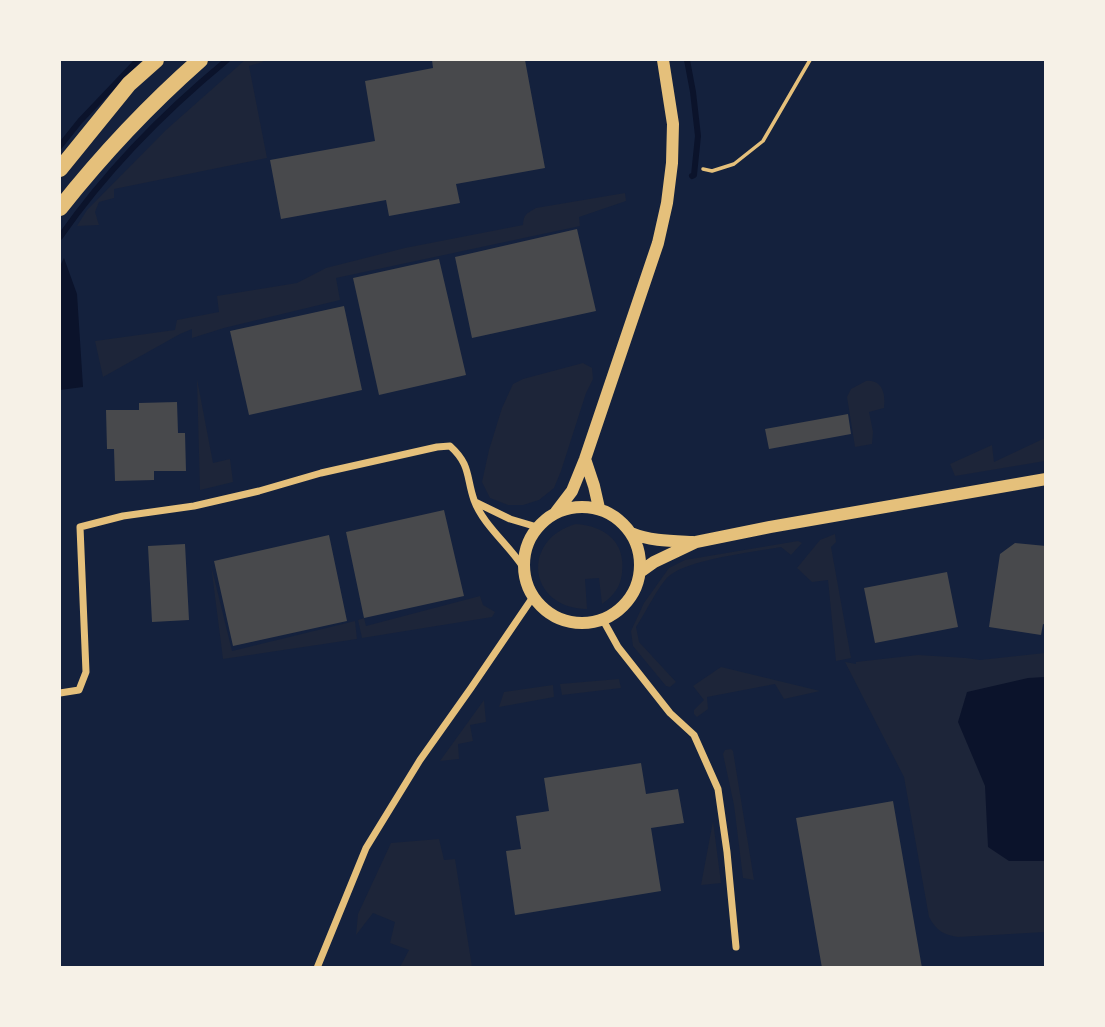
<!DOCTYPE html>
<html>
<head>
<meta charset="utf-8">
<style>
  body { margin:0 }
  #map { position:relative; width:1105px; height:1027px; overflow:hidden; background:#14213d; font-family:"PT Sans",sans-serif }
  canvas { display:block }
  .frame { position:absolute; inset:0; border:61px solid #f6f1e7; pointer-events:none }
</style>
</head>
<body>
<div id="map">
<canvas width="1105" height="1027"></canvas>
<div class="frame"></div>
</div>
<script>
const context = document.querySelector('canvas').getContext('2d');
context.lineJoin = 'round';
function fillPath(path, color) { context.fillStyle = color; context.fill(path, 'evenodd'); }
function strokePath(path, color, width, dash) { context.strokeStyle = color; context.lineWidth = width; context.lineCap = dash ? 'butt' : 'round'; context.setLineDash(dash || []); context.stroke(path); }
const green = new Path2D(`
  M245,60H262L263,62L249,66L267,158L114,189V198L99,202L95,212L99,225L77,226L87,210L166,130Z
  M625,193L626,201L579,217L580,226L336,278L340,300L224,328L192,338V329L180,334L103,377L95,341L175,330L177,320L219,312L217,296L297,283L326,268L405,248L523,225C524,214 526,214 536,208Z
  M583,363L592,368L593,379L586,393L561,471L554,488L539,500L523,505H508L490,498L482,482L489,450L502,408L513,384L523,379Z
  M197,379L213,463L230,459L233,482L200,490Z
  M866,381C882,379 886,394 884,408L869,412L873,432L872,444L855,447L847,397L851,389Z
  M1045,438V461L955,476L950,464L992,445L994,462Z
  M576,524C605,526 626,542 622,573C621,581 619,587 614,593C611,597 606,601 602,604L599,578L585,579L587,609C527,608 521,539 576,524Z
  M835,534L836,542L831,547L851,658L836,661L828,580L812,582L797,568L820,540Z
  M798,541L802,543L791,555L781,547C754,552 689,559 669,576C658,586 645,614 636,627L639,642L676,682L670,687L666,686L633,646L631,631L644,603L669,568L685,560Z
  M211,565L232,651L355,621L357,639L223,659Z
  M480,596L483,605L495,612L492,617L362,638L358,620L364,618L366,626Z
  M1045,653V932L958,937C943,935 936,930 929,917L904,777L845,662L856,664V662L918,655L966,658L980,660Z
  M721,667L820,691L784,699L775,684L707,697L708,709L697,717L694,714V710L704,700L693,686Z
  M619,679L621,688L562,695L560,684Z
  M553,685L554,697L499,707L504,692Z
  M484,700L486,722L470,725L473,741L458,744L459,759L440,761Z
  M731,749L733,751L754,880L743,878L734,805L723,754L725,750Z
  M713,821L721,883L701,885Z
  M439,839L444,860L455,859L472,967H400L409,950L390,943L395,922L373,913L356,935L358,914L391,843Z`);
const water = new Path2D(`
  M64,258L77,294L83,387L60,390V266Z
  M1045,677V861H1009L988,847L985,786L958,722L967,692L1028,678Z`);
const stream = new Path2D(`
  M687,60L693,92L698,136L694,175L692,176
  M60,146L80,121L138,60
  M60,237C106,171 164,112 227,60`);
const building = new Path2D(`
  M432,60H525L545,168L456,184L460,203L389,216L386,200L281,219L270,160L375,141L365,81L433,68Z
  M577,229L596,311L472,338L455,257Z
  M439,259L466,375L379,395L353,278Z
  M344,306L362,390L249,415L230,331Z
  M177,402L178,433H185L186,471H154V480L115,481L114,449H107L106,410H139V403Z
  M848,414L851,434L769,449L765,429Z
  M444,510L464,596L364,618L346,532Z
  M329,535L347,621L233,646L214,561Z
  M1015,543L1046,546V625L1043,624L1041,635L989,627L1000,554Z
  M185,544L189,620L152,622L148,546Z
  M947,572L958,627L875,643L864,588Z
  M641,763L646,794L678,789L684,823L651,828L661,891L515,915L506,851L521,849L516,816L549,811L544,778Z
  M893,801L922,968H822L796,818Z`);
const path = new Path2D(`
  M703,169L712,171L734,164L763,141L810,60`);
const minor = new Path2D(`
  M475,502L510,519L537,527
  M603,620L618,647L670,713L694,735L718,789L727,852L736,947
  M60,693L79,690L86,672L80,527L123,516L194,506L259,491L321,473L437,447L450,446C471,465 466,477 474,500C483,525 509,545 523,567
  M317,968L366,848L420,760L471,688L533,597`);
const tertiary = new Path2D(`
  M585,459L594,486L599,508
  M524 565a58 58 0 1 1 116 0a58 58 0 1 1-116 0Z
  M556,512L572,491L585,459L658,243L667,203L672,163L673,124L663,60
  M631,533C650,541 672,541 693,542
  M640,572L654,562L696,542L770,527L1046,479`);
const primary = new Path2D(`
  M60,169L129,84L156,60
  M60,208C102,155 149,105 200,60`);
fillPath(green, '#1d2539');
fillPath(water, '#0b132b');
strokePath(stream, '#0b132b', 6);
fillPath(building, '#48494c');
strokePath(path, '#e5c07b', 3.5);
strokePath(minor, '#e5c07b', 7);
strokePath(tertiary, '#e5c07b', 12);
strokePath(primary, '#e5c07b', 16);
</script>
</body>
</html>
